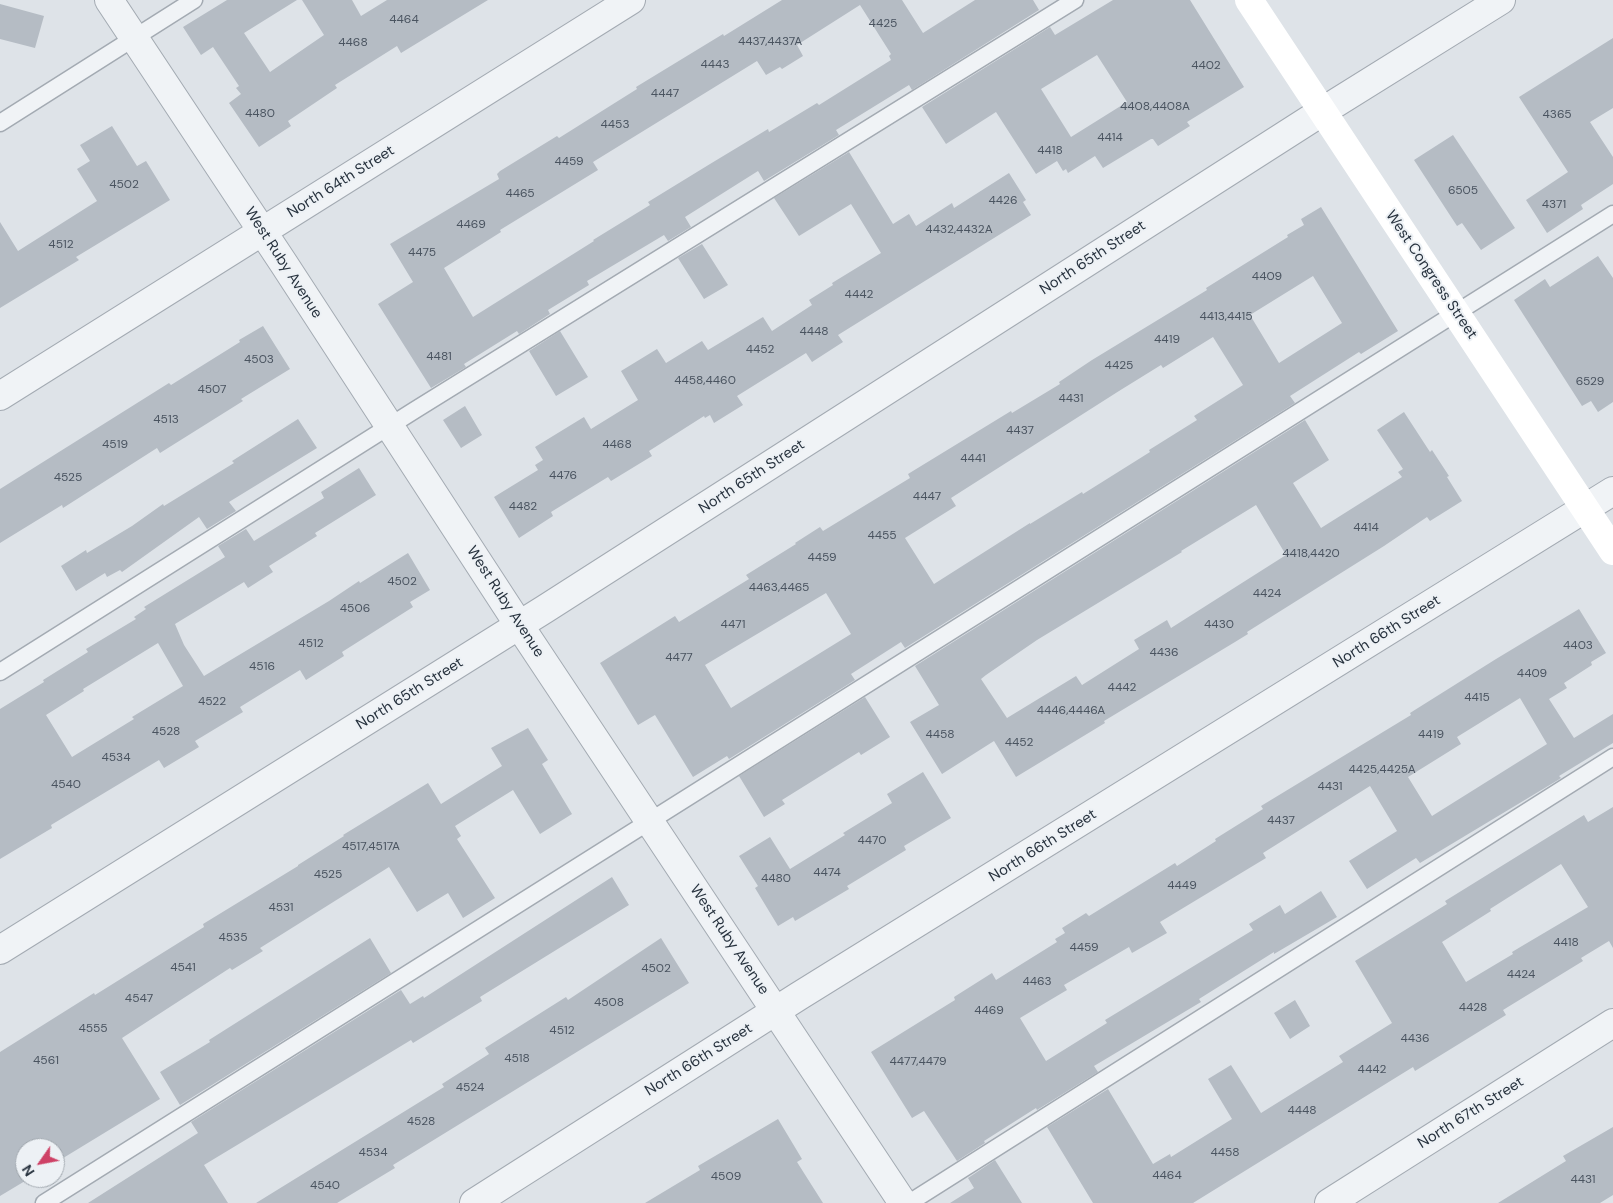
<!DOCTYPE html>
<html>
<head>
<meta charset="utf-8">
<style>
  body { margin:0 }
  #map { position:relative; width:1613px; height:1203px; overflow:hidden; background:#dee3e8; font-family:"DM Sans",sans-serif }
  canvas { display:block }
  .north { position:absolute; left:15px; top:1138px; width:50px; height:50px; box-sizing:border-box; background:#edf1f5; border:1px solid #9ea5ac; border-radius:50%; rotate:237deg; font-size:14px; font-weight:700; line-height:20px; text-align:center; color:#27323e }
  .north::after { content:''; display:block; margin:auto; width:18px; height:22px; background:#ce4166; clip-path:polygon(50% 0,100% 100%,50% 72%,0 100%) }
</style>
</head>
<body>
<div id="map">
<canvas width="1613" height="1203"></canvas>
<div class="north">N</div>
</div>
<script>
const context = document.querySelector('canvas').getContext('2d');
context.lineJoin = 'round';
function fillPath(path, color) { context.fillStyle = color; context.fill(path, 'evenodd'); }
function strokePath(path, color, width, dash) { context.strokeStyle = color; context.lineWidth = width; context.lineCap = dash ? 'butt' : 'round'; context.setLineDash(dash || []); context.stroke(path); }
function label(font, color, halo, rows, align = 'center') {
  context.font = font + ' "DM Sans",sans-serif'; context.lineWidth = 4; context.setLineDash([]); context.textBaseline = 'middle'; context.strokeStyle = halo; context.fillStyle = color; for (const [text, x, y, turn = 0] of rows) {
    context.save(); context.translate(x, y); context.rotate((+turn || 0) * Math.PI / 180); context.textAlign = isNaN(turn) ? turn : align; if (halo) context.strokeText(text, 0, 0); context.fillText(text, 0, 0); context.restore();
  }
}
const building = new Path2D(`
  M227,0H297L244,33L270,72L324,35L302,0H352L361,16L387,0H488L401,53L397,46L335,85L337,88L288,121L291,126L259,147L229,103L241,94L236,88L239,86L213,47L201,55L183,27Z
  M782,0H902L923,33L975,0H1033L1039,10L912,90L909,85L836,130L839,135L764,181L758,171L685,217L691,227L668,241L664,235L587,281L589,285L548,310L550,314L519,334L517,331L464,364L466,367L431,388L378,304L413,282L390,244L499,179L497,174L500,171L557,136L559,138L637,89L636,87L723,34L724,36ZM860,5L891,54L889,56L891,60L819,105L817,103L769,132L768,129L710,164L648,202L650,205L593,240L594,241L473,317L444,268L501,232L500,230L598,170L593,162L757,61L766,75L780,67L782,69L803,56L797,45Z
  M1113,0H1190L1244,87L1187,122L1190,126L1158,146L1153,139H1151L1103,168L1095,156L1068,173L1066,169L1063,171L1057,161L1036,174L996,112L946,144L922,107L1050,27L1055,35ZM1097,55L1127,102L1071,137L1041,89Z
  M0,4L44,16L35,48L0,39Z
  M1613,38V108L1590,122L1613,157V184L1581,205L1583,209L1547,233L1526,200L1568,172L1519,97Z
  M112,126L137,166L146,161L170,200L76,257L79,260L0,308V222L18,251L97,201L77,169L90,161L80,145Z
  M1453,135L1515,228L1481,250L1462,223L1457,226L1414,160Z
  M849,152L893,224L909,214L916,226L952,203L954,208L1009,173L1026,200L1023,202L1031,215L838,335L843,342L812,362L806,353L737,396L743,405L714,423L710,415L705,418L704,416L649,451L652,456L611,481L608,477L551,512L553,516L519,538L494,497L538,470L535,465L543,460L535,447L584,417L591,429L638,400L621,371L657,349L666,363L702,341L708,350L763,317L772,331L812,305L809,300L833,285L832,283L881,253L851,204L799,236L774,198Z
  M1321,207L1398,331L1361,354L1359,352L1290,396L1295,403L905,648L901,642L851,674L855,680L729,759L727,756L693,777L655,715L638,725L600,663L675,616L679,622L749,579L746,575L796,544L795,543L820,527L823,531L910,478L908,474L1011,411L1012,413L1060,384L1059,382L1092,360L1207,290L1206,288L1288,237L1287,235L1304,225L1301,219ZM1313,276L1342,323L1279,363L1250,315ZM1213,337L1243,385L1194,416L1197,420L1149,450L1150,452L1083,494L1082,492L1030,524V523L934,584L905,538L956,506L951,498L1119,391L1161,365L1163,368ZM826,593L851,634L731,708L705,665Z
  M702,244L728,285L704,299L678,258Z
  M1598,256L1613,278V402L1598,412L1591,401L1582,406L1514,300L1545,279L1550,287Z
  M263,326L290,369L241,399L243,401L160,453L157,448L63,508L62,505L0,543V489L169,383L171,385L240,342L239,340Z
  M560,331L588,377L556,396L529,351Z
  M465,406L482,435L461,448L443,420Z
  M1404,412L1430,452L1432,450L1449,476L1447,477L1462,501L1430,521L1427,517L1384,546L1247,632L1248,634L1235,642L1104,721L1105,723L1016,777L994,741L942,774L910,722L939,705L915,666L1305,420L1329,460L1293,483L1321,528L1402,477L1398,472L1403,469L1377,430ZM1256,505L1286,555L1171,628L1167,620L1134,640L1139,649L1082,685L1076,676L1007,718L981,679L986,675L1037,640L1182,552L1181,551Z
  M298,419L317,448L229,502L236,511L207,529L199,517L122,572L120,570L107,577L105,573L76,591L61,566L86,550L87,553L132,526L163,504L164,506L234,463L232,461Z
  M359,468L376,495L315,533L317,536L269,566L273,572L248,588L244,582L175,624L184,645L204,676L329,601L359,581L360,583L408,553L430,590L410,602L413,607L342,652L344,656L306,680L300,670L240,707L243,712L195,741L199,747L164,768L159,760L51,825L52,828L0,859V709L44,682L43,680L88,652L86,649L136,619L134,617L146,609L144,607L225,557L218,546L246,529L254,541L324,498L321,492ZM158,643L183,686L132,717L134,719L72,757L46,715L84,691L83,689Z
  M1579,609L1606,653L1591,662L1592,665L1564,683L1567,688L1549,699L1574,738L1613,714V743L1559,776L1561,778L1558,780L1420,863L1416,858L1367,889L1349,861L1397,831L1370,786L1263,853L1266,858L1160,922L1167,933L1132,953L1129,947L1064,985L1067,990L1020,1018L1046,1061L1107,1023L1105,1020L1253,930L1249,924L1280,905L1285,914L1321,891L1337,917L1274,954V952L1199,999L1201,1002L1094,1066L1098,1072L1037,1110L1036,1108L984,1141L985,1143L957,1161L924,1111L912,1118L871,1052L955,1000L954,997L992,973L996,980L1057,942L1055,939L1065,933L1062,928L1086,913L1089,916L1175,863L1177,866L1216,841L1215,839L1263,809L1261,806L1411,715L1410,713L1496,659ZM1520,698L1547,744L1432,816L1408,777L1461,744L1457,737Z
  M865,697L890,737L861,755L859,752L782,800L785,804L764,817L739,776Z
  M528,728L548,760L542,764L572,814L540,834L513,790L455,826L461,836L457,839L495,898L463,918L448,893L417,912L389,867L260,948L263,951L232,970L230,968L122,1038L160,1099L55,1163V1148H25V1178H30L0,1196V1052L94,993L95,995L204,927L203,924L298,866V865L344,836L343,835L428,783L441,804L502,766L491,748Z
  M923,772L951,818L904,846L906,850L847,886L849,889L795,921L793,917L778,926L755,888L758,886L739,856L770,837L790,869L845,835L843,833L892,803L887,794Z
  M1613,807V948L1609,941L1581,958L1583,961L1503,1010L1506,1015L1415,1071L1413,1067L1193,1203H1093L1047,1127L1108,1089L1153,1164L1170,1154L1171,1157L1232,1119L1208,1079L1231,1065L1261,1113L1343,1062L1339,1056L1392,1023L1355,961L1447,904L1445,901L1584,815L1588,822ZM1561,864L1588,907L1522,946L1512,952L1513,954L1466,982L1442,942L1491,911L1490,909Z
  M612,877L629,905L480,997L482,1001L413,1043L411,1040L204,1165L228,1203H88L198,1133L191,1122L401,990L410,1004L423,996L424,998Z
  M370,938L391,973L180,1105L160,1072L210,1042L209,1040Z
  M661,938L689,983L393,1165L395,1168L337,1203H256L444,1087L442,1084L489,1054L485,1048L566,997L568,1000Z
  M1295,1000L1310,1026L1290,1039L1274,1013Z
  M778,1119L802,1159L797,1162L823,1203H645L700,1170L698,1166Z
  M1613,1127V1195L1600,1203H1498L1566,1161L1563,1156Z
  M995,1160L1022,1203H950L974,1188L968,1178Z`);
const lane = new Path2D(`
  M0,123L194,0
  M0,672L415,410L1075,0
  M44,1203L1613,214
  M909,1203L1613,757`);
const street = new Path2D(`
  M109,0L284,264L519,625L903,1203
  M0,396L631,0
  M0,950L545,609L1323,111L1501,0
  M474,1203L799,996L1613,491
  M1329,1203L1613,1023`);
const secondary = new Path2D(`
  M1249,0L1613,551`);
const numberNames = [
  ["4464",404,20],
  ["4425",883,24],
  ["4437,4437A",770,42],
  ["4468",353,43],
  ["4443",715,65],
  ["4402",1206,66],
  ["4447",665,94],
  ["4408,4408A",1155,107],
  ["4480",260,114],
  ["4365",1557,115],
  ["4453",615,125],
  ["4414",1110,138],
  ["4418",1050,151],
  ["4459",569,162],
  ["4502",124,185],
  ["6505",1463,191],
  ["4465",520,194],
  ["4426",1003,201],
  ["4371",1554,205],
  ["4469",471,225],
  ["4432,4432A",959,230],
  ["4512",61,245],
  ["4475",422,253],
  ["4409",1267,277],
  ["4442",859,295],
  ["4413,4415",1226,317],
  ["4448",814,332],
  ["4419",1167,340],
  ["4452",760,350],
  ["4481",439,357],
  ["4503",259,360],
  ["4425",1119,366],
  ["4458,4460",705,381],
  ["6529",1590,382],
  ["4507",212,390],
  ["4431",1071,399],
  ["4513",166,420],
  ["4437",1020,431],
  ["4519",115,445],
  ["4468",617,445],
  ["4441",973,459],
  ["4476",563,476],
  ["4525",68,478],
  ["4447",927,497],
  ["4482",523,507],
  ["4414",1366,528],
  ["4455",882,536],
  ["4418,4420",1311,554],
  ["4459",822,558],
  ["4502",402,582],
  ["4463,4465",779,588],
  ["4424",1267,594],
  ["4506",355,609],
  ["4471",733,625],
  ["4430",1219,625],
  ["4512",311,644],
  ["4403",1578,646],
  ["4436",1164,653],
  ["4477",679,658],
  ["4516",262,667],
  ["4409",1532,674],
  ["4442",1122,688],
  ["4415",1477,698],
  ["4522",212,702],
  ["4446,4446A",1071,711],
  ["4528",166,732],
  ["4458",940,735],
  ["4419",1431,735],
  ["4452",1019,743],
  ["4534",116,758],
  ["4425,4425A",1382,770],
  ["4540",66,785],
  ["4431",1330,787],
  ["4437",1281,821],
  ["4470",872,841],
  ["4517,4517A",371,847],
  ["4474",827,873],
  ["4525",328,875],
  ["4480",776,879],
  ["4449",1182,886],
  ["4531",281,908],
  ["4535",233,938],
  ["4418",1566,943],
  ["4459",1084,948],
  ["4541",183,968],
  ["4502",656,969],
  ["4424",1521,975],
  ["4463",1037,982],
  ["4547",139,999],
  ["4508",609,1003],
  ["4428",1473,1008],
  ["4469",989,1011],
  ["4555",93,1029],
  ["4512",562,1031],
  ["4436",1415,1039],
  ["4518",517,1059],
  ["4561",46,1061],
  ["4477,4479",918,1062],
  ["4442",1372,1070],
  ["4524",470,1088],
  ["4448",1302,1111],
  ["4528",421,1122],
  ["4534",373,1153],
  ["4458",1225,1153],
  ["4464",1167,1176],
  ["4509",726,1177],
  ["4431",1583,1180],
  ["4540",325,1186]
];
const streetNames = [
  ["North 64th Street",341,182,-32],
  ["North 65th Street",1093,258,-33],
  ["West Ruby Avenue",283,263,57],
  ["West Congress Street",1431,275,56],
  ["North 65th Street",752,477,-33],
  ["West Ruby Avenue",505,602,57],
  ["North 66th Street",1387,632,-32],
  ["North 65th Street",410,694,-32],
  ["North 66th Street",1043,846,-32],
  ["West Ruby Avenue",729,940,56],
  ["North 66th Street",699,1060,-32],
  ["North 67th Street",1471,1113,-32]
];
fillPath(building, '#b5bcc4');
strokePath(lane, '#a3aab2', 19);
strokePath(street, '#a3aab2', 30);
strokePath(lane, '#f0f3f6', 16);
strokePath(street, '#f0f3f6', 28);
strokePath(secondary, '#fff', 28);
label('12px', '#4a5460', null, numberNames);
label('15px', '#27323e', '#edf1f5', streetNames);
</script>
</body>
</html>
